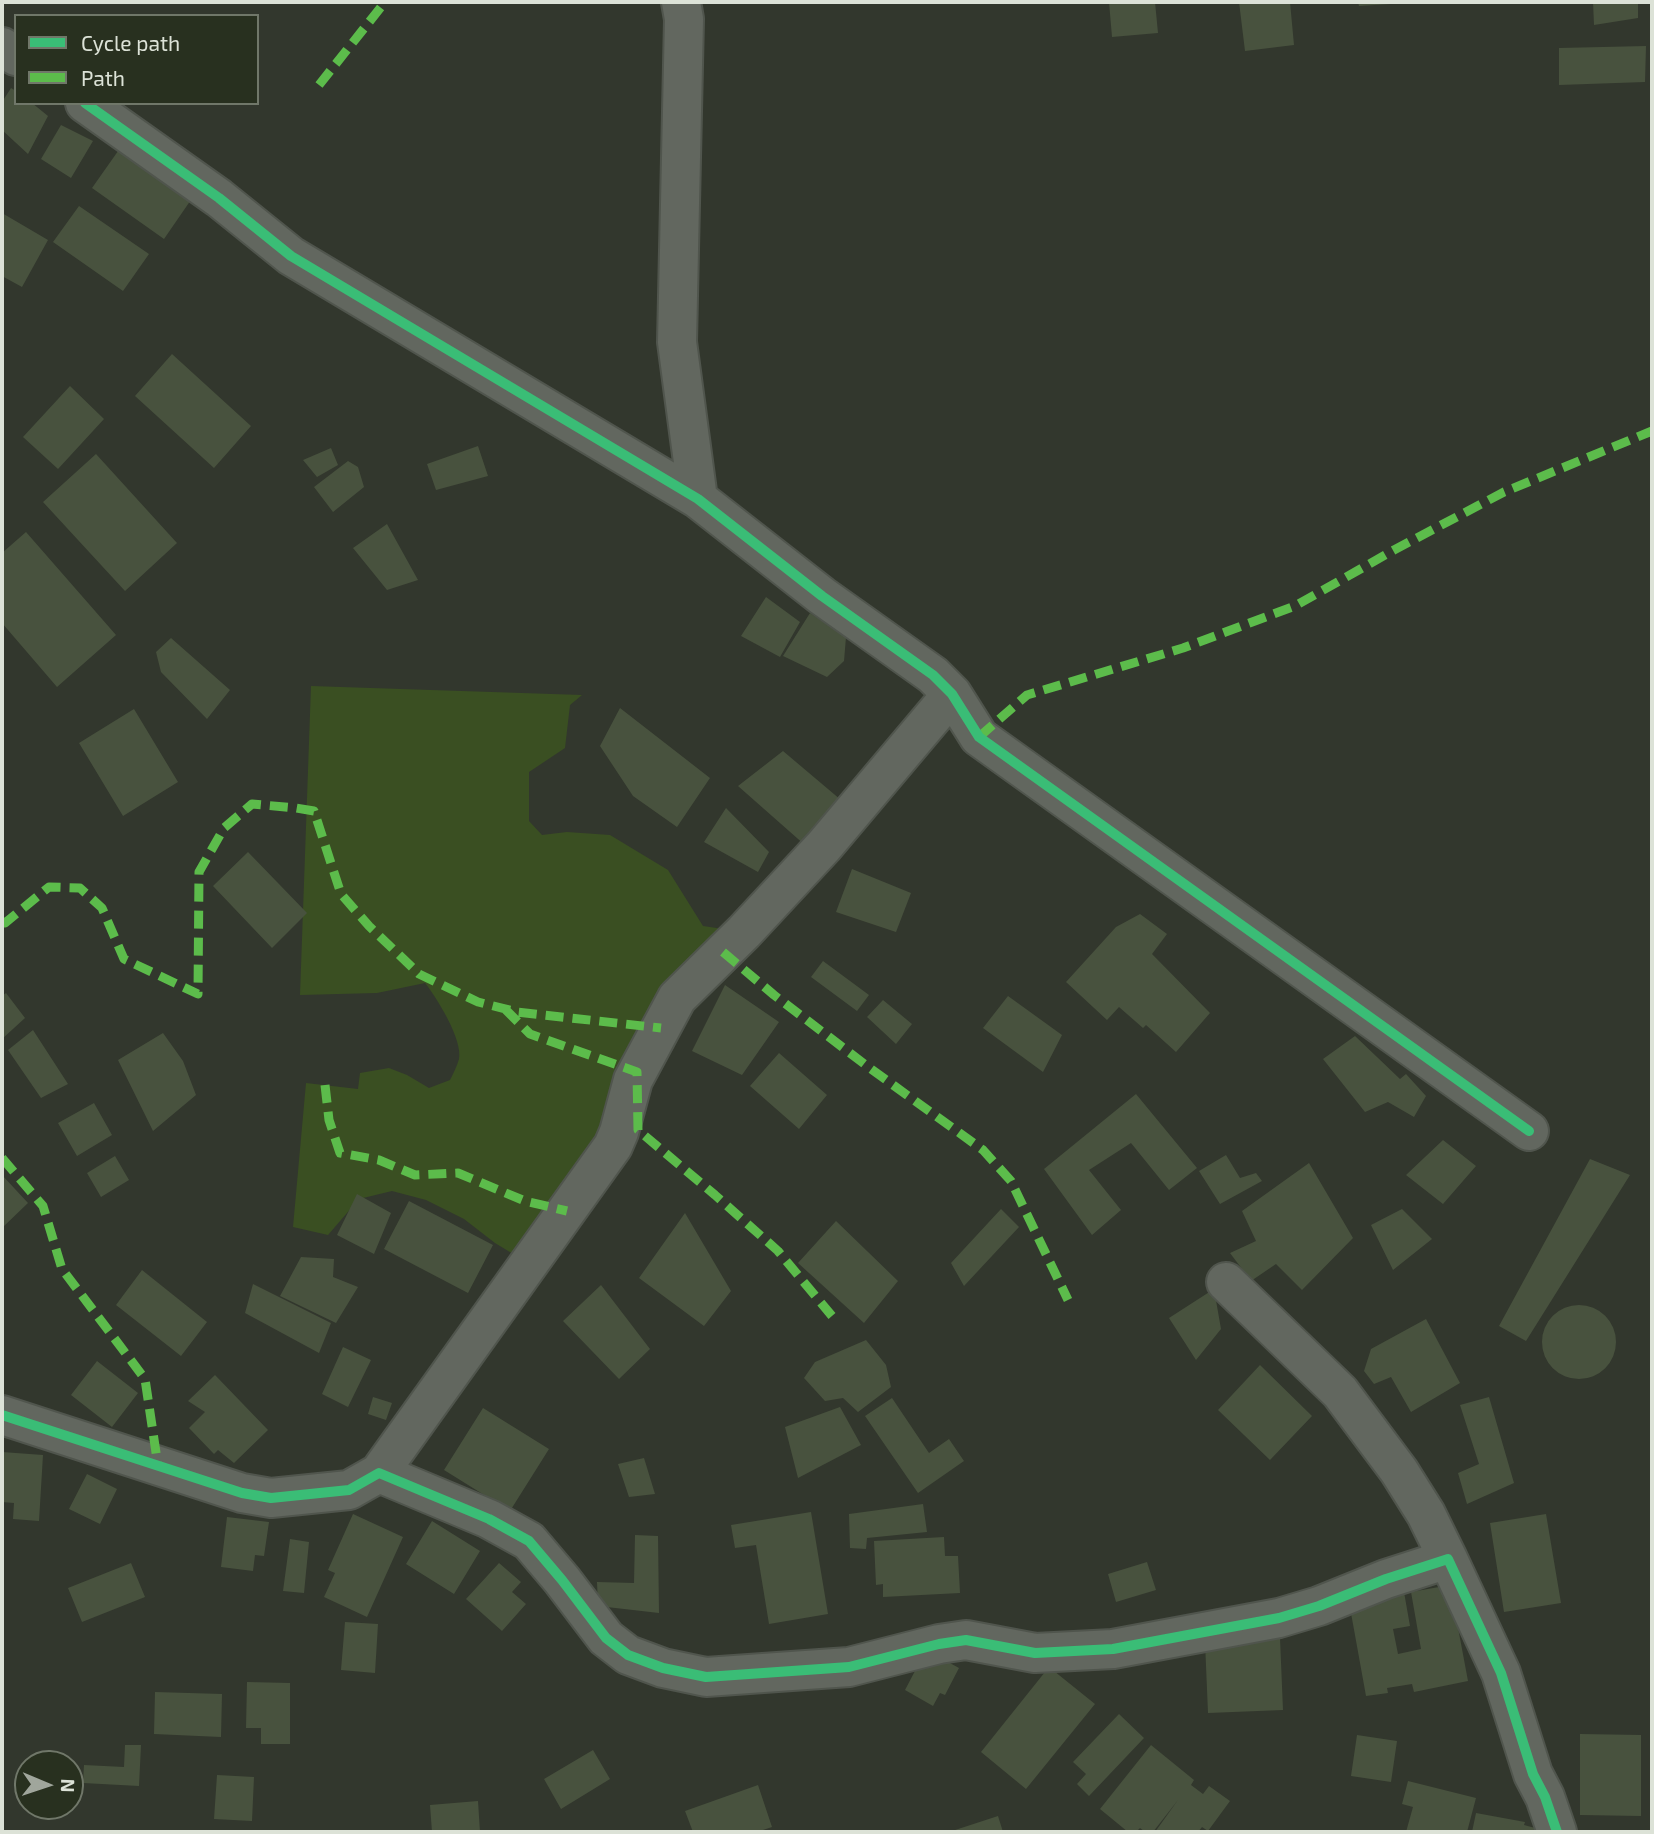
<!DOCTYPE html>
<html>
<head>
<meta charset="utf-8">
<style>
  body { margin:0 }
  #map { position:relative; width:1654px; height:1834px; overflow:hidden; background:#32372d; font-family:"Exo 2",sans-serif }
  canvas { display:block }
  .frame { position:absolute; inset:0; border:4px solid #dce2d7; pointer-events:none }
  .legend { position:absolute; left:14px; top:14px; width:245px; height:91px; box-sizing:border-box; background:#28301f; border:2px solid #707769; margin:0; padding:9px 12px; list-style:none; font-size:21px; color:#dce2d7 }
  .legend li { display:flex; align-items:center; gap:14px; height:35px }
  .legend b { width:35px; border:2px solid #707769 }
  .north { position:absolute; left:14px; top:1750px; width:70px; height:70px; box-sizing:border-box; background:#28301f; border:2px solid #707769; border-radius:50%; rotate:92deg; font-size:19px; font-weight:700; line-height:28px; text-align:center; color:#dce2d7 }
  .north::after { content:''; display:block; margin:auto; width:24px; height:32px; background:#a0a69c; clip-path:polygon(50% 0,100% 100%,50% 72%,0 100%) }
</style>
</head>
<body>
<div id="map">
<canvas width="1654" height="1834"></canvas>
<div class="frame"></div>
<ul class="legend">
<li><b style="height:9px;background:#3abd76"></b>Cycle path</li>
<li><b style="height:9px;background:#5cbc4b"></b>Path</li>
</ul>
<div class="north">N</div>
</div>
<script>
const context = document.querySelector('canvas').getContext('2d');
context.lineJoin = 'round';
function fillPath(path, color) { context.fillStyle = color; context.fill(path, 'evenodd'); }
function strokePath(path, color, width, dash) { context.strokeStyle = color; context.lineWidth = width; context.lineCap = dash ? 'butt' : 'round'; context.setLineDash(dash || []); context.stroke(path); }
const green = new Path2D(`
  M311,686L582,695L570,705L565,748L529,772V821L542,835L567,832L610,835L668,870L703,926L744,932L631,1086L523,1260L495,1243L464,1219L426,1200L392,1191L359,1199L328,1235L293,1227L306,1083L358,1089L360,1073L389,1068L407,1075L429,1088L450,1080C453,1074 457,1066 459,1059C463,1040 437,998 425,983L377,993L300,995Z`);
const building = new Path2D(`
  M1109,2H1155L1158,33L1112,37Z
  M1239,2H1290L1294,45L1245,51Z
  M1358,2H1391V4L1359,6Z
  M1593,2H1638V18L1594,25Z
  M1646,46L1645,82L1559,85V48Z
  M11,88L16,91V103H32L48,116L28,154L2,130V102Z
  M61,125L93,141L71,178L41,159Z
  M123,144L195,194L164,239L92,188Z
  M79,206L149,254L123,291L53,242Z
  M2,213L48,240L22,287L2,276Z
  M172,354L251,426L214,468L135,396Z
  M70,386L104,419L58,469L23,437Z
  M478,446L488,476L436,490L427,464Z
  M331,448L338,465L317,477L303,460Z
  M96,454L177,543L125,591L43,502Z
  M348,461L358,467L364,487L333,512L314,487Z
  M387,524L418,580L387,590L353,548Z
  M26,532L116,635L57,687L2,623V553Z
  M766,597L800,622L780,657L741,636Z
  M810,613L846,637L844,661L827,677L783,656Z
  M171,638L230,690L207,719L161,672L156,652Z
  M620,708L710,778L677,827L633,796L600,746Z
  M134,709L178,782L123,816L79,743Z
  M783,751L841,800L806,846L738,786Z
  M726,808L769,852L758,872L704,842Z
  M248,852L307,913L272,948L213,886Z
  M852,869L911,893L896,932L836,912Z
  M1140,914L1167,934L1152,954L1210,1013L1176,1052L1146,1025L1143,1028L1119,1007L1107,1020L1066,982L1116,927Z
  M823,961L869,995L857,1011L811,977Z
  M725,985L779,1022L742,1075L692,1051Z
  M6,993L25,1018L2,1039V996Z
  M1008,996L1062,1035L1043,1072L983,1028Z
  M883,1000L912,1024L896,1044L867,1017Z
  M33,1030L68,1084L41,1098L8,1050Z
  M163,1033L183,1061L196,1095L153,1131L118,1060Z
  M1355,1036L1400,1079L1406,1074L1426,1096L1414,1117L1388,1102L1365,1112L1323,1059Z
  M779,1053L827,1095L799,1129L750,1086Z
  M1136,1094L1197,1168L1169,1190L1131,1143L1089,1170L1121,1210L1092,1235L1044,1169Z
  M94,1103L112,1135L77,1156L58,1123Z
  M1443,1140L1476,1166L1443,1204L1406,1175Z
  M1226,1155L1240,1178L1256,1173L1262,1181L1220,1204L1199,1171Z
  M115,1156L129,1180L101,1197L87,1173Z
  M1590,1159L1630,1175L1526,1341L1499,1326Z
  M1309,1163L1353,1238L1302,1290L1276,1264L1251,1281L1230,1253L1256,1241L1242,1211Z
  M2,1175L28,1203L2,1228Z
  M357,1194L391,1213L374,1254L337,1235Z
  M409,1201L493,1245L468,1293L384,1249Z
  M1001,1209L1019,1227L964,1286L951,1263Z
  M1402,1209L1432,1239L1393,1270L1371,1225Z
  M685,1213L731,1291L704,1326L639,1278Z
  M836,1221L898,1281L864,1323L798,1263Z
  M301,1257L334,1259L333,1277L358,1287L336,1323L280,1296Z
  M142,1270L207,1322L181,1356L116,1305Z
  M253,1284L331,1323L319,1353L245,1313Z
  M601,1285L650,1349L619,1379L563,1321Z
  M1214,1289L1221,1329L1196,1360L1169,1318Z
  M1542 1342a37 37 0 1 1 74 0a37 37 0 1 1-74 0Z
  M1426,1319L1460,1383L1411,1412L1391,1377L1374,1384L1364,1371L1371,1349Z
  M866,1340L886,1365L891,1387L858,1412L843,1398L825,1401L804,1378L815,1362Z
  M343,1347L371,1360L348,1407L322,1394Z
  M97,1361L138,1393L112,1427L71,1395Z
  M1260,1365L1312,1416L1270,1460L1218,1410Z
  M215,1375L268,1430L234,1463L218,1450L214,1454L189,1428L205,1412L188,1401Z
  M373,1397L392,1403L386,1420L368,1414Z
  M1489,1397L1514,1483L1467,1504L1458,1473L1479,1464L1460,1405Z
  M892,1398L929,1453L949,1439L964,1461L918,1493L865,1416Z
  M840,1407L861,1445L798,1478L785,1427Z
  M483,1408L549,1449L510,1511L444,1470Z
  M2,1452L43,1455L39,1521L13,1519L14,1503L2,1502Z
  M644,1458L655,1494L629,1497L618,1464Z
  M87,1474L117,1489L100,1524L69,1509Z
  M923,1504L927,1532L867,1538L866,1549L850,1548L849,1514Z
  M811,1512L828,1614L769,1624L756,1545L735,1548L731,1525Z
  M353,1514L403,1537L367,1617L324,1597L335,1573L328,1570Z
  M1546,1514L1561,1603L1504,1612L1490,1523Z
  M227,1517L269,1522L264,1556L255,1555L253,1571L221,1567Z
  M432,1521L480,1551L454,1594L406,1564Z
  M635,1535L658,1536L659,1613L598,1606L597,1582L634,1583Z
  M944,1537L945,1556H958L960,1593L883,1597V1584L876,1585L874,1541Z
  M290,1539L309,1542L304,1593L283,1591Z
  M1147,1562L1156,1590L1116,1602L1108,1574Z
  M131,1563L145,1597L82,1622L68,1588Z
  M499,1563L521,1582L512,1592L526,1604L502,1631L466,1599Z
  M1450,1585L1468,1681L1414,1692L1412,1684L1387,1688L1388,1693L1366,1696L1349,1602L1404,1592L1410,1626L1393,1629L1398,1654L1421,1649L1411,1592Z
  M345,1622L378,1624L375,1673L341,1670Z
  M1280,1638L1283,1710L1208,1713L1205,1642Z
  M926,1650L959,1668L945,1695L940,1693L933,1706L905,1690Z
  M1049,1667L1095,1704L1026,1789L981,1752Z
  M247,1682L290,1683V1744H261V1728H246Z
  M155,1692L222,1694L221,1737L154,1734Z
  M1119,1714L1144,1738L1089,1796L1077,1784L1086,1774L1073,1762Z
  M1580,1734L1641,1735V1816L1580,1815Z
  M1357,1735L1397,1741L1391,1782L1351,1776Z
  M125,1745H141L139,1786L83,1783L84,1765L124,1767Z
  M1151,1745L1194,1780L1191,1785L1203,1794L1209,1786L1230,1801L1208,1831L1202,1827L1198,1832H1155L1178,1800L1153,1832H1145L1140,1828L1136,1832H1128L1100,1809Z
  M593,1750L610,1779L561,1809L544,1779Z
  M217,1775L254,1777L252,1821L214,1819Z
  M1408,1781L1476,1798L1467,1832H1406L1413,1807L1402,1804Z
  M758,1785L772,1827L757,1832H693L685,1811Z
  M478,1801L480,1832H432L430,1805Z
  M1476,1813L1525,1822L1524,1825L1550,1832H1472Z
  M998,1816L1003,1832H949Z`);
const minor = new Path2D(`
  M681,2L684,19L677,342L698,499
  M2,47L16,56
  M85,103L219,198L291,256L698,499L822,596L933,675L952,694L979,737L1529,1131
  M1226,1282L1340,1392L1399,1471L1426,1514L1448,1559
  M2,1415L242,1493L271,1498L349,1490L379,1473L489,1519L529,1541L562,1580L606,1638L628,1655L663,1668L706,1677L849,1667L939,1644L966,1640L1035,1653L1113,1649L1279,1618L1319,1606L1386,1579L1448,1559L1501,1673L1533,1774L1545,1797L1557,1832
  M379,1473L613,1146L619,1132L633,1080L677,998L744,932L824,846L952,694`);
const quiet = new Path2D(`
  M319,85L385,2
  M979,737L1027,695L1183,648L1295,606L1394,550L1504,492L1652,431
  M2,921L5,923L49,887L80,888L102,908L124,959L198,994L199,872L224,828L252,804L296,808L314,811L341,894L369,926L419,974L478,1002L517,1012L661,1028
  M723,952L774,995L871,1069L983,1150L1011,1181L1068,1300
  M505,1009L530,1034L637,1072L638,1130L715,1195L778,1251L832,1316
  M325,1085L329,1120L340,1153L379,1160L415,1175L458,1173L525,1201L567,1211
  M2,1158L43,1206L62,1269L145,1379L158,1466`);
const cycleway = new Path2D(`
  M85,103L219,198L291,256L698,499L822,596L933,675L952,694L979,737L1529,1131
  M2,1415L242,1493L271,1498L349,1490L379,1473L489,1519L529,1541L562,1580L606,1638L628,1655L663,1668L706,1677L849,1667L939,1644L966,1640L1035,1653L1113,1649L1279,1618L1319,1606L1386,1579L1448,1559L1501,1673L1533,1774L1545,1797L1557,1832`);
fillPath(green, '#3a4f22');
fillPath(building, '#48523e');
strokePath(minor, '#50554d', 42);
strokePath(minor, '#62675f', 38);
strokePath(quiet, '#5cbc4b', 9, [18, 9]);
strokePath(cycleway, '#3abd76', 10);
</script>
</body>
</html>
